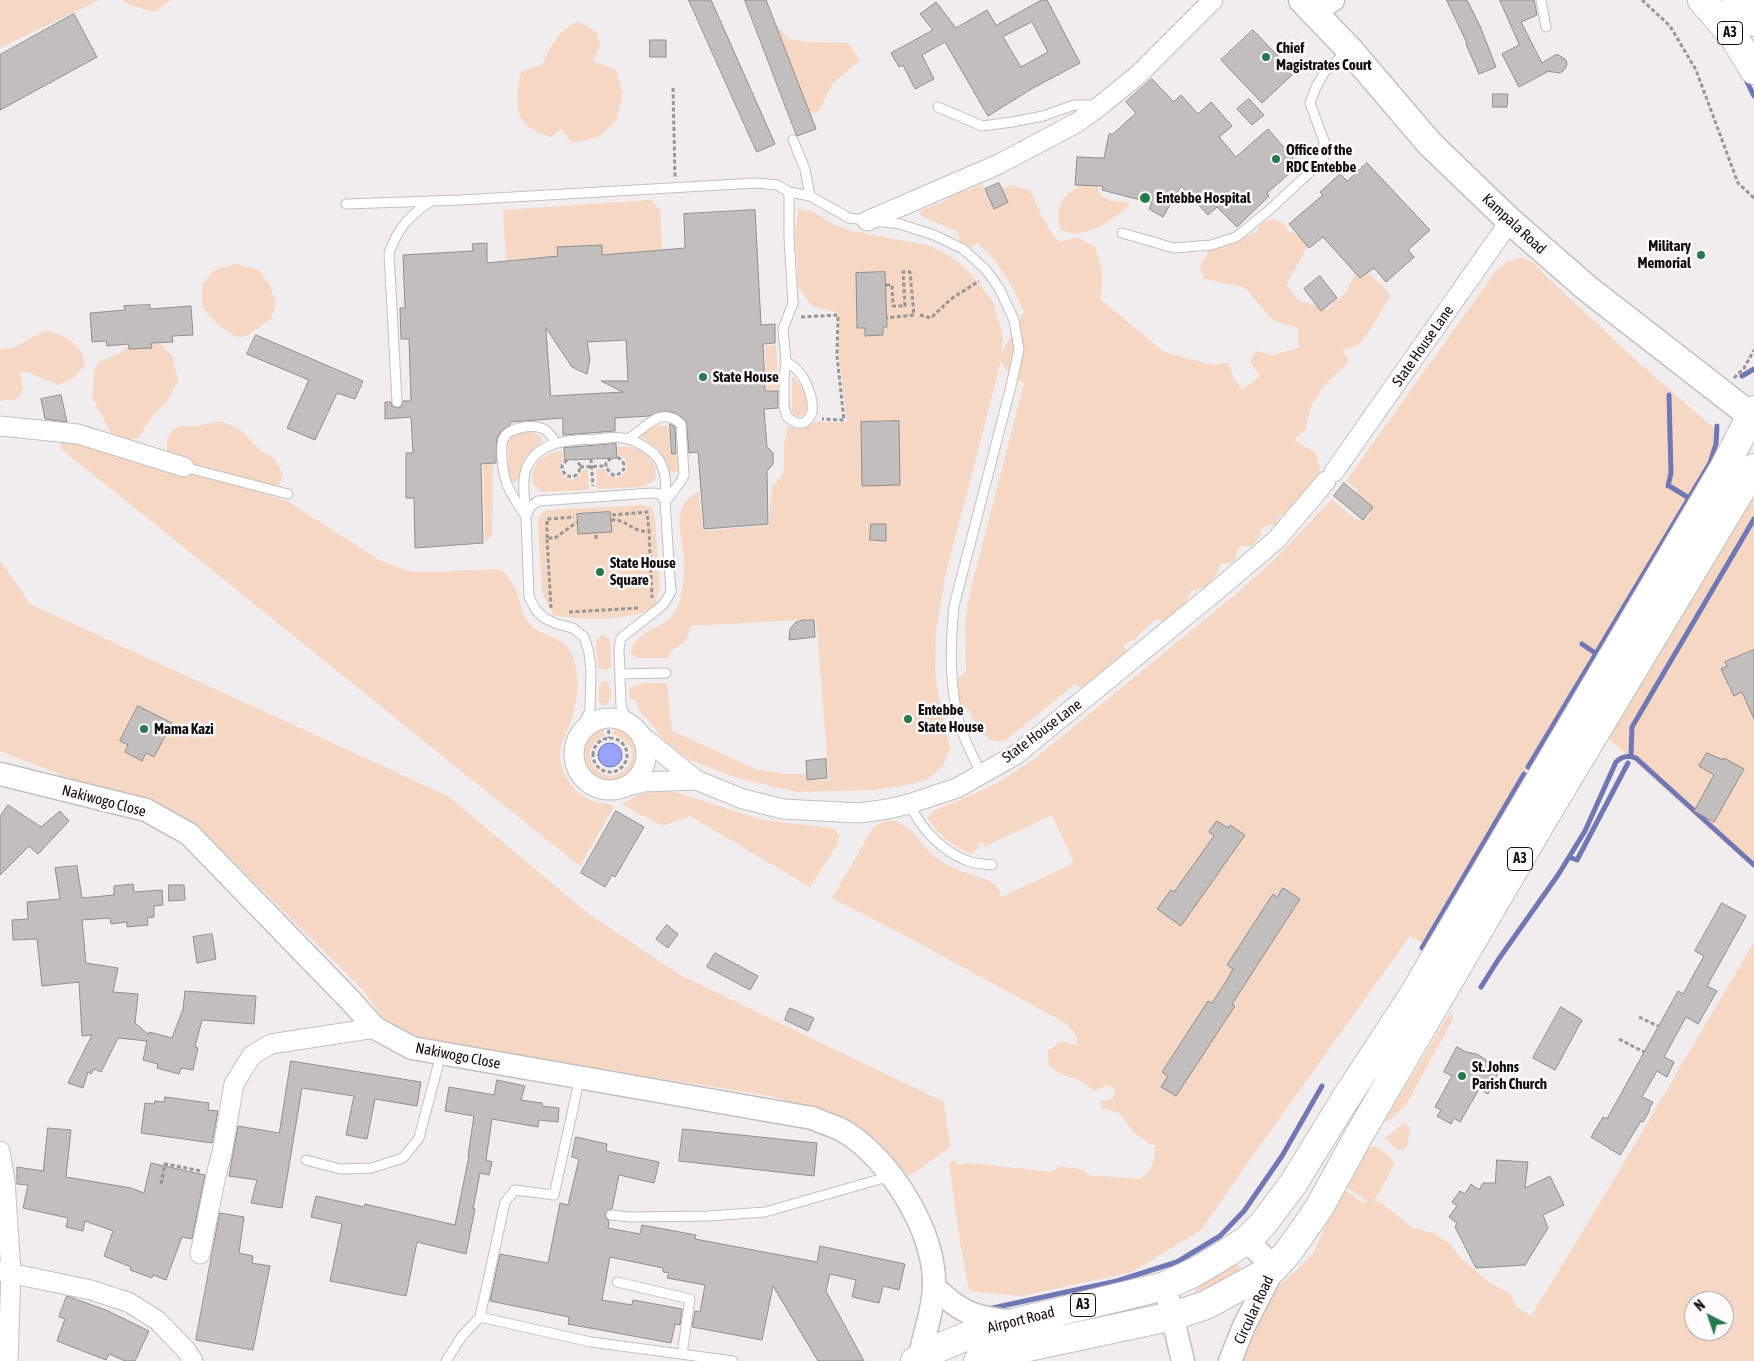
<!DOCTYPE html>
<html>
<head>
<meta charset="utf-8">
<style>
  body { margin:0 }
  #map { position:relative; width:1754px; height:1361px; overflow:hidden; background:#f1edef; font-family:"Asap Condensed",sans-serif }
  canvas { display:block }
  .north { position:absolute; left:1684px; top:1291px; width:50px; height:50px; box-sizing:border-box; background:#fefbfc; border:1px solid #9f9d9e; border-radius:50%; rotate:319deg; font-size:14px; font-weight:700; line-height:20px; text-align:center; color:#111010 }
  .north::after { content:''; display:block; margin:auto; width:18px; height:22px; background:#277a4b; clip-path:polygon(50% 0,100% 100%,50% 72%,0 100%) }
</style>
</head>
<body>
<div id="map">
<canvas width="1754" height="1361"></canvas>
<div class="north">N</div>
</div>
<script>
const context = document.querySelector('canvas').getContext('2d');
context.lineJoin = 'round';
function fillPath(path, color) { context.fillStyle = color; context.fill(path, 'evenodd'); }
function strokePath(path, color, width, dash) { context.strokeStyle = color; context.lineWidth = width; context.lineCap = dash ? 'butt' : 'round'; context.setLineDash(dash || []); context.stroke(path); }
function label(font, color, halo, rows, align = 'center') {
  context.font = font + ' "Asap Condensed",sans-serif'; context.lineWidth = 5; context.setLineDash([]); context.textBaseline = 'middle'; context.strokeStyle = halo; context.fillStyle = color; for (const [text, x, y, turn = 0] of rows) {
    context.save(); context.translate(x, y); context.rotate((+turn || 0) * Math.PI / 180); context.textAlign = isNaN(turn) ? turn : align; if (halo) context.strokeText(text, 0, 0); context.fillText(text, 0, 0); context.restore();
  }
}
const green = new Path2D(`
  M0,0H99L0,48Z
  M121,0H171L155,12L133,6Z
  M771,20L791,40L810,42L848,43L860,60L833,83L819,111L799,116Z
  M579,21L596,32L600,46L593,61L616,70L623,93L616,121L599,137L572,143L561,129L551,137C513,126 514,106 521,72L543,64C551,45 559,30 579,21Z
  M1102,175L1098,186L1101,196L1112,201L1128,202L1130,205C1112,220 1083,243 1060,229C1059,220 1057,210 1062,201C1068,191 1091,179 1102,175Z
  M982,184L985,192L992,194L1011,185L1030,190C1039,208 1045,227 1059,242L1077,237L1095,247C1100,262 1107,283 1099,298L1164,352L1212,365L1228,363L1234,379L1243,390L1260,376L1250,362L1256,351L1274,355L1298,348V328L1274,321L1244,287L1204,279L1200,265L1211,248L1241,239L1256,232L1261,224L1272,219L1283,223L1289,232L1304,235L1309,244L1286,285L1299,301L1327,309L1345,293L1356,272L1361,267L1382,285L1390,296L1372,327L1359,345L1342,350L1349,360L1345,366L1323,387L1311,406L1305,430L1294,440L1316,453L1324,488L1298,513L1280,515L1275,525L1265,526L1261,530L1260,536L1252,546H1242L1237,550L1236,558L1231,563H1223C1218,567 1218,571 1215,577C1209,587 1202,588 1191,591L1179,617L1167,622L1155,619L1135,639L1123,645L1126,650L1125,660L1083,690L1075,684L1006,740C987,747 972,724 969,709L963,707L957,699L953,685L960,676L966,672L965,620L970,592L1024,384L1006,370L1001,361L945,577L936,632L935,669L940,707L950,748L943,766L928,779L913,784L875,790L798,792L774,787L731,776L688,759L666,742L639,710L636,700L630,699L629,688C640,681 654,683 667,683L672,731L758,770L784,774H806V781L829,780L816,619L691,626L685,642L671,651L668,658H635L631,653C635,633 656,630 670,618C677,611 681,600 682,590C684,579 685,567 684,555C680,529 671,507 699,491L703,531L769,525L772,486C788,473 783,469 784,450C784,442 786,434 788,426C798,432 808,428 815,422H847L839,356V313L812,306L798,287L795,230L799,208L803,211L807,210L814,212L831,223L848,230L926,245L941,251L957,261L973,276L992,300L1003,336L1001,354L1024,312C1012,285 1000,262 977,243L971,248L961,243L957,231L923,217L920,214L922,210L947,200L954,192L970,190Z
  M652,200L660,211L662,249L624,253L626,297L604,299L602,245L557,247L559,302H544L539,257L506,260L503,210Z
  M1521,257L1534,263L1545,275L1638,362L1716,430C1718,454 1701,476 1689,496L1671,486L1669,487L1688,498L1596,652L1588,647L1586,648L1595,654L1423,943L1410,936L1254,1154L1201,1230L1132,1272L1022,1296L969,1291L960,1242L949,1163L956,1160L957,1165L969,1163L1052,1172L1060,1166L1084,1170L1087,1175L1140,1179C1153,1170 1155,1161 1155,1145L1150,1144L1134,1132L1118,1112L1102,1109L1101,1101L1112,1099L1116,1094L1113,1088L1107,1085L1095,1091L1079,1080L1062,1075L1049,1065L1048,1051L1061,1041L1077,1045V1037L1067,1024L915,941L832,898L873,828C880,822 889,819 898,822C911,826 927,852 941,861C949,866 959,871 969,874C978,878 989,878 997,887C999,889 1000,894 1002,897L1074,863L1052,815L984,847V843L980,842L979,848L971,854C953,847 938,834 927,818L934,811L994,785L1033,760L1236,594L1275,559L1332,499L1355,519H1366L1371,513L1367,505L1356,496L1357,489L1346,481L1495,272L1507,262Z
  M236,264L259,270L270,285L276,303L271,319L245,337H236L217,324L202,307V284L214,270Z
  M44,331C63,333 82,344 85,364L74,378L58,385L30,373L20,372L23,390L16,399L0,401V349L14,348Z
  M138,340L158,341L173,357L178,381L168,400L152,416L138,438L115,440L92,397L95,368L101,361L118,354Z
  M776,345L778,389L766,390L765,346Z
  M792,376C802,385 810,399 806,413L799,417L794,415L792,412Z
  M221,421L241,430L260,450L274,458L283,474L280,483L264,494L287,501L381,561C392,565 406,571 418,572C447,573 475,568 503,570C508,578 514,585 517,593C522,606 522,618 533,627C547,638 565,637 572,655C579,671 579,693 574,711C572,722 566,732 562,743C555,767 570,792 593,801C599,803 606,803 612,805L613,809L580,866C406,728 235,587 61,449L60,437L158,464L167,450V440L172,430L180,426H197Z
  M659,425L665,426L674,430L675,434L670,435L671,455H679L678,469L675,473L669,471L658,449L642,437V432L652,427Z
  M521,432C529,432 539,432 543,440L524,459L517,481L514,483C509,479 506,469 505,463H508L509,446H505L514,433Z
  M617,447C624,447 630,446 637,449C650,454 660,468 654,481L643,487L597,489L596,469H604L608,475L616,478C629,475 632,459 618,455Z
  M563,451L564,460L560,465L561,473C568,482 578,482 582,470H588L589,490L542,492L533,484C529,465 545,452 563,451Z
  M493,464L492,534L489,539L485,543L483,465Z
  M1754,494V869L1606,736Z
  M643,505L651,507L655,518L660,588L656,600L659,604C653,607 647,611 641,613C621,620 574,620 553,615V612L550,608L542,592L538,521L541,514L548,510Z
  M0,560L30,604L448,796L586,912L680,975L944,1102L950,1147L911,1175L907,1174L881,1144L858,1126L838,1116L770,1096L422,1040L383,1018L363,990L196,824L160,804L97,789L0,751Z
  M602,635L610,639L611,666L606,670L598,668L596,642L597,639Z
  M603,681H607C612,689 613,701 604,706L599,702V686Z
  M604,725V736C570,752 605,791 625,769C629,766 632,760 632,755C632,744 621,738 613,734V725C624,728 631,734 636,744C650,775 609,795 588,769C584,765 582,759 582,754C582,739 593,732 604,725Z
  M657,790L675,792L763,820L833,828L839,835L838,843L810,887L690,816L663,826L621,804L641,794Z
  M1754,942V1361H1236L1273,1292L1313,1254L1342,1188L1363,1203L1367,1201L1348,1188C1354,1173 1358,1151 1375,1146C1383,1152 1393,1156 1394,1166L1374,1201L1381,1203L1413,1228L1434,1233L1450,1244L1460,1257L1487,1281L1511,1295L1516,1306L1531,1316L1603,1198ZM1694,1301H1724V1331H1694Z
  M1451,1011L1453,1019L1406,1105L1392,1119L1384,1122Z
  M1404,1123L1410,1128L1408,1143L1405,1149L1399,1150L1386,1140L1385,1138Z
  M1233,1264H1237L1240,1267L1239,1270C1227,1277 1209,1293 1195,1291L1194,1287Z`);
const water = new Path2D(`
  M598 755a12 12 0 1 1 24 0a12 12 0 1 1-24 0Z`);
const stream = new Path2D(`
  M1744,76L1754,96
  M1742,376L1754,369
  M1668,486L1671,473L1669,395
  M1671,487L1689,498
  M1582,644L1595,653
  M1631,756L1632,727L1754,519
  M1528,767L1710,463L1716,444L1717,426
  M1569,857L1577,860L1628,763
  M1422,948L1524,774
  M1481,987L1498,960L1558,875L1585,831L1616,762C1622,756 1628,755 1636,758L1754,865
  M988,1309L1117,1281L1177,1262L1220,1236L1244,1211L1282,1156L1322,1086`);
const building = new Path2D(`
  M689,0H711L775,144L757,152Z
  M745,0H766L816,129L797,136Z
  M1042,0H1047L1080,63L1033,88L988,116L945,42L922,55L934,79L915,89L903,65L899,67L891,53L933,30L920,14L936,2L956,28L987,10L996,25ZM1032,22L1048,52L1021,67L1003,37Z
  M1447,0H1467L1480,26L1496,67L1479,74L1466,44H1467Z
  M1500,0H1534L1537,15L1521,22L1542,63L1555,55H1559L1566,60L1567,65L1564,70L1560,73L1546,71L1547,72L1519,87L1502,54L1519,45Z
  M74,14L97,57L0,110V55Z
  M1253,30L1294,73L1262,103L1221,60Z
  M650,40H666V57H650Z
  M1152,79L1174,102L1181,95L1198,114L1211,102L1232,126L1219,137L1236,157L1268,129L1299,165L1267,193L1269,196L1237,227L1217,207L1208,215L1181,186L1163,217L1149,209L1152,203L1102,190L1103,186L1075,185L1077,157L1104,158L1109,134H1113L1136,113L1126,102Z
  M1493,94H1508L1507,107H1493Z
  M1249,99L1264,115L1252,125L1237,109Z
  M1367,163L1430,230L1408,250L1414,257L1386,282L1374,268L1360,278L1323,237L1309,248L1289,224L1323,195L1320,192L1340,174L1347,181Z
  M999,183L1008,202L994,209L985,189Z
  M755,210L761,325L775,324V343L763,344L765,391H778V408L764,409L767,447L773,453V464L767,471L768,524L704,529L698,452L689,453L686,421L676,413L665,411L649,416L615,418V431L563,435V418L510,422V425L501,431L497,438L496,463L481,464L483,543L415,548L414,498H406V453H413L411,417L385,419V402H391L392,406L397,408L401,407L403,401H411L409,339H401L400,308H405L403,255L473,251L472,244L487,243V263L558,256L557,247L602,245V255L685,248L684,214ZM546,328L572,367L587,374L590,359L587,342L626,340L628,381H601L623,392L551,396Z
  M885,272L887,327H883V335L865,336V328H857L856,273Z
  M1320,276L1337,298L1321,311L1304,289Z
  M150,305V309L191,306L193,335L172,336L173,342L151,343L152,348L129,349L128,344L107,346L106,341L92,342L90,313L125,310L124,306Z
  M256,335L363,381L355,399L337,393L315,440L287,428L309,380L247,354Z
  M61,395L67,422L45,419L41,399Z
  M899,421L900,485L862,486L861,422Z
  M670,424L675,427L676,454H672Z
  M616,444L617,458L565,460L564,448Z
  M1344,483L1373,507L1363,520L1334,496Z
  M610,512L612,532L578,534L577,514Z
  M871,524H886V541L870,540Z
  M804,620H814L815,637L789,640L790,629L796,622Z
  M1754,650V719L1742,692L1734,696L1721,669L1727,666L1725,662Z
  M138,706L172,723L154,757L146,753L142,761L125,752L128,745L120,741Z
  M1707,753L1723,760L1724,758L1744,769L1714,822L1694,811L1714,775L1699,766Z
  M826,759L827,778L807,780L806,761Z
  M8,805L41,827L60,811L69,821L38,854L29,846L0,875V817Z
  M616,811L644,827L615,877L612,875L605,887L581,873Z
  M1217,821L1228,828L1230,825L1245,835L1181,926L1157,909L1171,890L1174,892L1214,836L1209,832Z
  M77,866L82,898L114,895V886L133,884L134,892L162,890L163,905L154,906V917L147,918L148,925L127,927V922L111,924L110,918L82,920L86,963L118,968L113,992L138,994L135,1023L149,1035V1032L172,1038L183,1009L185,991L256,996L254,1024L202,1020L195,1047L198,1048L193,1070L181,1068L179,1074L157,1068L158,1064L143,1060L147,1041L118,1038L101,1072L94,1069L91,1074L88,1072L83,1088L68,1083L92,1035L82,1036L79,982L42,986L37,939L13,940L12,920L28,919L27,902L60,899L55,868Z
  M169,885H184L185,900L169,901Z
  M1283,888L1300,899L1232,1004L1235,1006L1176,1096L1161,1087L1168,1076L1162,1072L1208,1001L1212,1003L1227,980L1233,969L1227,965L1273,894L1277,897Z
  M1722,903L1746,916L1707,986L1717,991L1698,1024L1686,1017L1664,1057L1674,1062L1667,1077L1657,1071L1642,1097L1653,1102L1649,1109L1650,1110L1643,1122L1641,1121L1620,1155L1591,1137L1603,1117L1607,1119L1678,991L1683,994L1704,956L1695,951Z
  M667,925L678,934L668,948L656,939Z
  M212,934L216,959L197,963L193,937Z
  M715,953L758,976L750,990L707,967Z
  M1561,1007L1582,1020L1555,1070L1533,1058Z
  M790,1008L814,1018L808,1031L785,1020Z
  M1457,1047L1466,1052L1477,1054L1486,1060L1488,1067L1494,1068L1498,1073L1488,1094L1479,1089L1460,1122L1454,1118L1451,1124L1437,1116L1441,1110L1435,1107L1452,1076L1444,1072Z
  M291,1061L421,1082L417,1106L375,1099L367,1139L346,1135L354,1096L302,1088L282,1208L251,1203L257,1180L229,1176L238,1126L279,1133Z
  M497,1080L525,1086L521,1100L542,1103V1106L559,1108L558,1122L539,1120L538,1127L492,1119L486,1160L492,1162L489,1175L480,1173L473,1209H475L466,1254L417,1242L406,1296L330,1281L342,1224L311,1217L316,1196L364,1207L365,1204L455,1225L469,1156H468L474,1116L445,1111L449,1087L494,1095Z
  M165,1097L209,1103L208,1110L218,1111L212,1143L141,1133L145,1103L154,1104L155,1101L164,1102Z
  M48,1128L71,1130L66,1177L131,1188L144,1193L151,1163L205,1175L192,1239L182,1237L166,1280L153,1275L152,1278L130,1270L131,1267L104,1256L113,1231L85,1221L83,1231L66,1227L68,1218L23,1208L28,1185L17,1184V1167L43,1171Z
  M683,1129L817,1143L814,1176L679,1161Z
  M576,1137L607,1144L606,1151L659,1162L654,1183L619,1175L612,1209L608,1210L605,1214L606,1218L609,1221L608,1228L640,1234L642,1225L696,1235L695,1239L817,1262L820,1246L905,1264L899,1290L883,1286L879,1303L852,1297L856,1280L830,1274L826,1291L864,1361H818L773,1286L762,1340L692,1327L695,1311L700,1312L705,1285L667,1278L669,1273L663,1272V1268L610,1257L602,1300L632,1305L633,1300L682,1309L680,1325L675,1324L671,1343L568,1324L569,1317L490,1301L500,1254L548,1263L560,1203L568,1205L579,1159L572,1157Z
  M1497,1160L1528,1162L1525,1188L1550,1176L1564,1205L1543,1215L1548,1228L1525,1265L1476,1268L1455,1227L1457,1223L1449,1217L1457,1206L1452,1202L1460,1191L1465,1194L1471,1184L1479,1190L1483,1183H1495Z
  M220,1213L244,1217L239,1253L253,1256L252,1263L270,1266L253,1350L196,1340Z
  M67,1296L106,1310L149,1331L135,1361H125L109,1354L106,1360L57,1341L65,1319L59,1317Z`);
const path = new Path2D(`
  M1642,0L1670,26L1696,70L1738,183L1754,198
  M1279,48L1281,47L1289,55
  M673,88L675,177
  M886,285H892L893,306H905L903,272H910L914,315L886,318
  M920,315L931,318L951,299L979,281
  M801,317L838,315L837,356L844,420L822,419
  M1734,378L1744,368L1754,350
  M611,458L606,463V468L613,475C626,475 628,462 617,457
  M591,459L593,486
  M567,460L562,465C562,481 581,480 580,465L576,460
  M580,467L606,466
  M612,515L647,512L649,531
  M611,520C629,519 631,533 649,531L652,598
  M547,538V519L574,517
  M596,539V533
  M551,608L547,538H555L577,522
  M569,612L638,608
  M608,717L609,738
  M593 755a17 17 0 1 1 34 0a17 17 0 1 1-34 0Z
  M1639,1017L1658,1026
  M1619,1039L1644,1052
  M161,1184L165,1164L201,1171`);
const service = new Path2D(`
  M1541,0L1546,27
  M938,107L982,126L1012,122L1043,116L1074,105H1096
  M793,140L805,169L810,196
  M346,204L461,200L756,183L777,185L789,192L810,196L849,218L900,224L934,235L963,249L985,269L989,274L999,288L1014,320L1019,349L1011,386L954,606C950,647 949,689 961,729C966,744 975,760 982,775
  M1122,233L1174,248L1211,245L1236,237L1267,212L1323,160L1324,141L1310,103L1316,87L1324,73L1347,51
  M786,362C789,364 794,366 796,369C806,377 817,405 810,417C810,417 805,422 804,423H796L787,417L784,407V377L786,362L783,329L793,303L789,237V192
  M397,402L389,253C398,228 409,216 431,201
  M627,439C644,431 659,404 681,424L684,475L681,481L666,501
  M184,467L288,494
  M526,513C525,498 521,481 527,467C540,439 572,440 597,439C607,438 618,436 628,439C639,442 652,450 659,460C667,473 666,486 665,501
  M525,515C511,494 504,485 502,459C502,453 501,446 503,440C507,427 533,424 544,429C549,432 553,438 556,443
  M620,674L666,673
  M580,733L590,710L591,671L589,653L584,637L573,628L557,624L544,618L536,610L529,597L526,517L530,507L538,501L652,493L660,494L665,501L671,592L663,605L621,638L619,648L621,706L627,721
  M909,804C922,829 941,851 968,861C975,864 984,864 992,865
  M306,1160L340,1169L372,1168L403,1158L419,1138L441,1054
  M611,1215L630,1217L709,1216L765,1212L891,1176
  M617,1282L690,1299L682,1354
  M480,1317L591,1342L733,1361
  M446,1361L462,1336L480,1317L505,1202L515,1190L554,1195L580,1077`);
const minor = new Path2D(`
  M867,221L999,164L1078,122L1101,105L1139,74L1213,0
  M0,426L78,434L184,467
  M1334,472L1510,221
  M574 754a36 36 0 1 1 72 0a36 36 0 1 1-72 0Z
  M643,737L696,780
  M628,786L643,782L696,780L743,799L783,809L859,813L888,809L909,804L957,788L1017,754L1216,591L1276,540L1326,481
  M0,1151L5,1180L11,1272L8,1361
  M200,1254L217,1171L222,1153L234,1084L252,1055L271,1044L375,1028
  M0,1271L91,1290L128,1302L157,1320L186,1350L193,1361`);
const tertiary = new Path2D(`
  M1313,12L1333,0
  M0,774L146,810L189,834L350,1000L375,1028L412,1048L812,1118C823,1123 836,1126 847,1133C892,1162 936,1233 934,1288C933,1311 924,1335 919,1359
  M1165,1286L1183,1361
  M934,1287C961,1312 972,1317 1008,1321
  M1230,1361L1244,1326L1274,1268L1247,1240`);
const secondary = new Path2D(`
  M1302,0L1349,49L1430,144L1510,221L1588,289L1754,418`);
const trunk = new Path2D(`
  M1702,0L1734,37L1754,70
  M1736,0L1754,22
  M915,1361L929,1352L979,1331L1165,1286L1195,1272L1227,1253L1247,1240L1263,1224L1293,1184L1344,1101L1412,997L1724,468L1754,410
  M978,1361L1005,1352L1173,1316L1206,1305L1274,1268L1289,1251L1319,1208L1359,1135L1541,823L1754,468`);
const markers = [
  [1266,57,5,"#277a4b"],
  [1276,159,5,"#277a4b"],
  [1145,198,6,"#277a4b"],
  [1701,255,5,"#277a4b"],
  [703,377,5,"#277a4b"],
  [600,572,5,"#277a4b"],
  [908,719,5,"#277a4b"],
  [144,729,5,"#277a4b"],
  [1462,1076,5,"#277a4b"]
];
const shields = [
  [1730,33,25],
  [1520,859,25],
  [1083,1305,25]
];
const shieldNames = [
  ["A3",1730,33],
  ["A3",1520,859],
  ["A3",1083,1305]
];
const poiNames = [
  ["Chief",1276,48],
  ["Magistrates Court",1276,65],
  ["Office of the",1286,150],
  ["RDC Entebbe",1286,167],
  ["Entebbe Hospital",1156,198],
  ["Military",1691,246,"right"],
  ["Memorial",1691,263,"right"],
  ["State House",713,377],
  ["State House",610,563],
  ["Square",610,580],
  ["Entebbe",918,710],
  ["State House",918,727],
  ["Mama Kazi",154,729],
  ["St. Johns",1472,1067],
  ["Parish Church",1472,1084]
];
const streetNames = [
  ["Kampala Road",1514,224,43],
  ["State House Lane",1423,346,-55],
  ["State House Lane",1042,731,-37],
  ["Nakiwogo Close",104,801,15],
  ["Nakiwogo Close",458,1056,11],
  ["Circular Road",1254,1310,-65],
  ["Airport Road",1021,1320,-14]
];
fillPath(green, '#f6d7c4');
fillPath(water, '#99a3fc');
strokePath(water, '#7077b5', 1);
strokePath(stream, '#7077b5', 5);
fillPath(building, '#c2bebe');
strokePath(building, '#908d8d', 1);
strokePath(service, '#c3c0c2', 11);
strokePath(minor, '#c3c0c2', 21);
strokePath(tertiary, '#c3c0c2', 25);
strokePath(secondary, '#c3c0c2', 29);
strokePath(trunk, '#c3c0c2', 30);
strokePath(path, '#979596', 3, [4, 2.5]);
strokePath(service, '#fff', 9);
strokePath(minor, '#fff', 19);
strokePath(tertiary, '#fff', 22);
strokePath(secondary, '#fff', 26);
strokePath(trunk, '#fff', 28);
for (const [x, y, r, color] of markers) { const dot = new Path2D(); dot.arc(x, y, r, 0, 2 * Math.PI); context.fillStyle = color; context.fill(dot); strokePath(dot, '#fefbfc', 2); }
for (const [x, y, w] of shields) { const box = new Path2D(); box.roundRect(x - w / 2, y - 11.5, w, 23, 4); context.fillStyle = '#fefbfc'; context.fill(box); strokePath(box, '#111010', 1); }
label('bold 14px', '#111010', null, shieldNames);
label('bold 15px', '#111010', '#fefbfc', poiNames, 'left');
label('15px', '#111010', '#fefbfc', streetNames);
</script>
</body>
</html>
